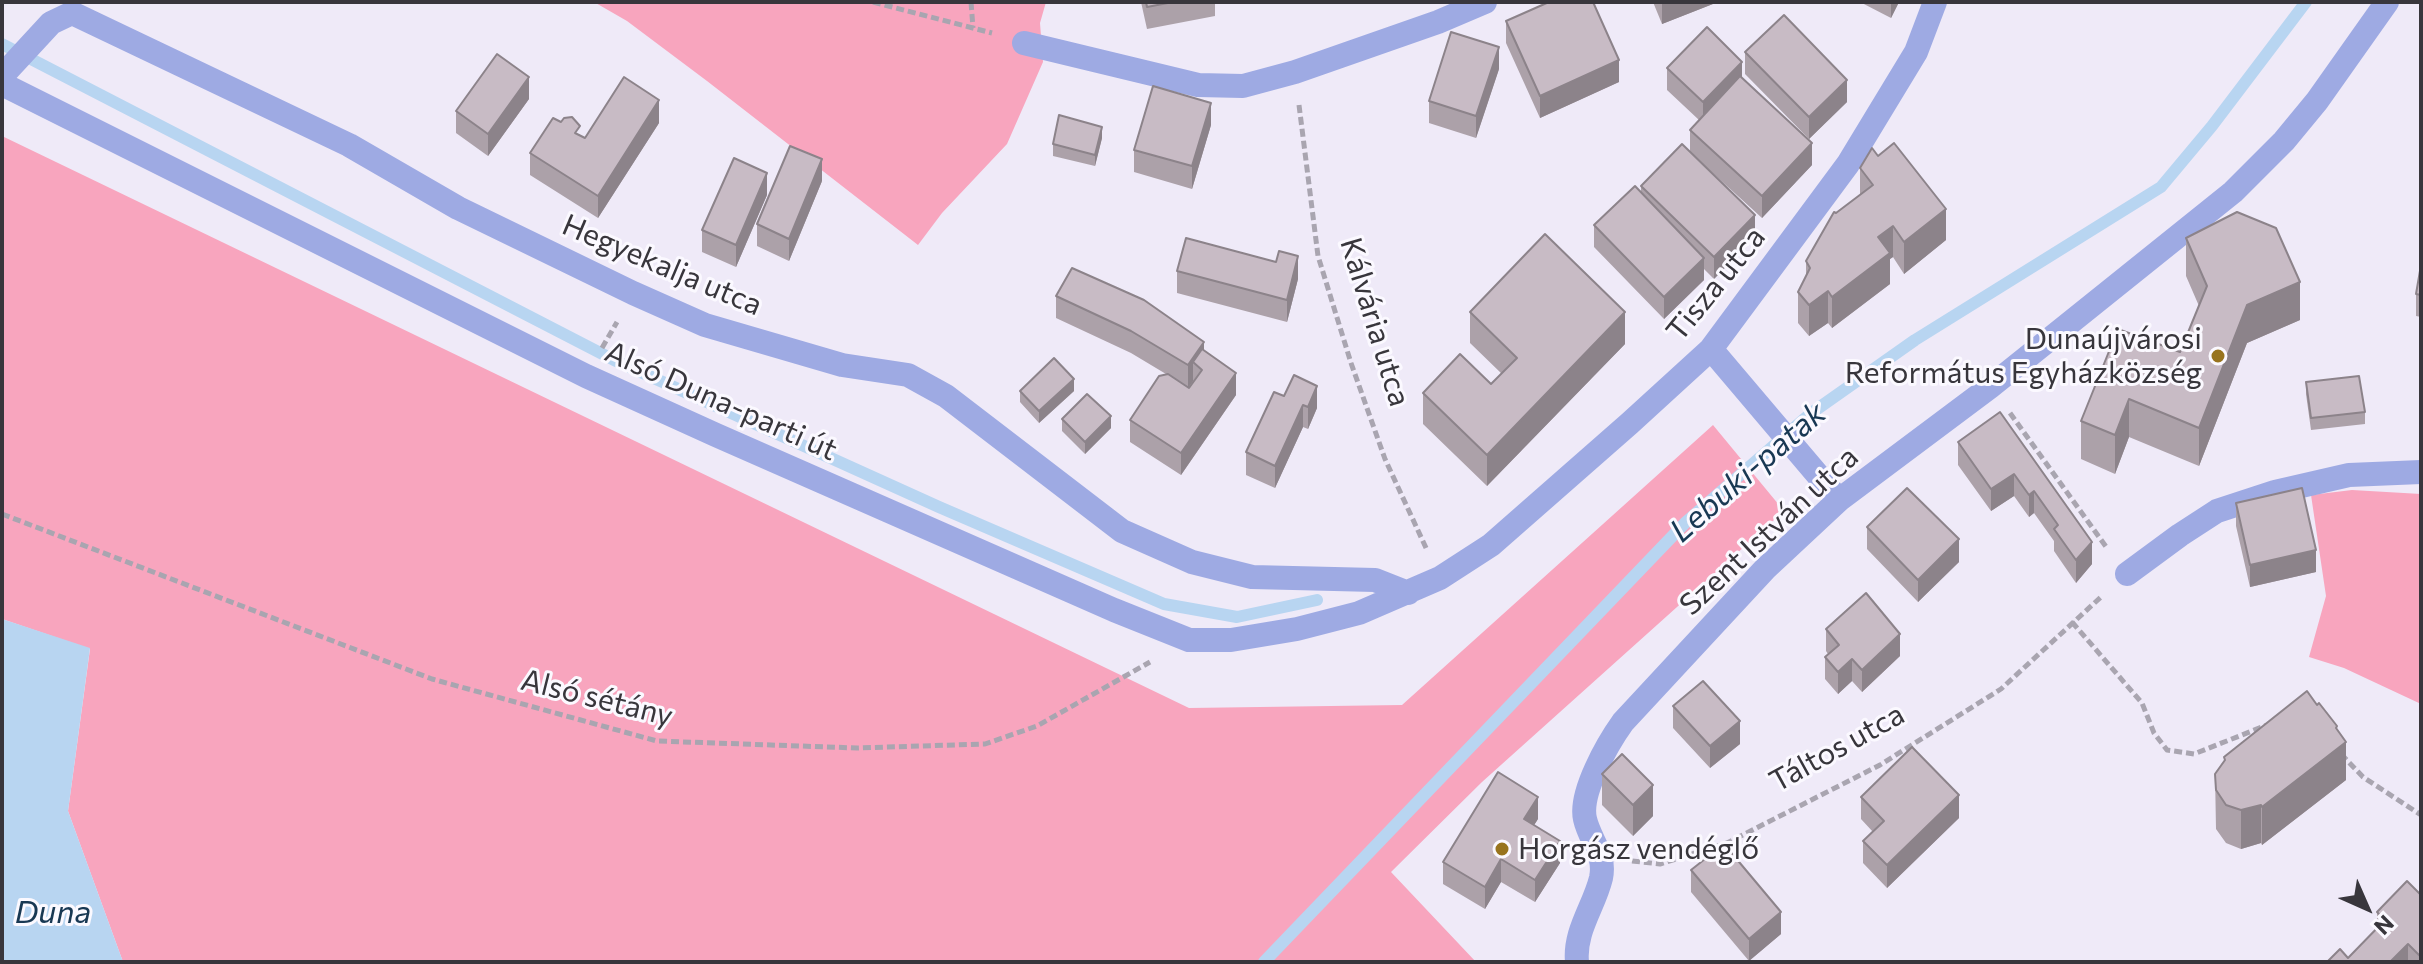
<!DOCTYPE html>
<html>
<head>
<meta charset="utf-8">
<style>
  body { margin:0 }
  #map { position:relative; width:2423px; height:964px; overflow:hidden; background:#efeaf8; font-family:Commissioner,sans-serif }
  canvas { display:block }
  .frame { position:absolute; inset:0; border:4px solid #38363c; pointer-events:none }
  .north { position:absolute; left:2327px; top:868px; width:80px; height:80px; -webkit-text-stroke:6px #fbf9ff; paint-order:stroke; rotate:135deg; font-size:22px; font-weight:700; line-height:32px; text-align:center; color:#38363c }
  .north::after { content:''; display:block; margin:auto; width:28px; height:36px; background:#38363c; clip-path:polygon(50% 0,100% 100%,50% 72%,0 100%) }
</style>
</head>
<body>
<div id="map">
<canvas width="2423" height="964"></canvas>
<div class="frame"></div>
<div class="north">N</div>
</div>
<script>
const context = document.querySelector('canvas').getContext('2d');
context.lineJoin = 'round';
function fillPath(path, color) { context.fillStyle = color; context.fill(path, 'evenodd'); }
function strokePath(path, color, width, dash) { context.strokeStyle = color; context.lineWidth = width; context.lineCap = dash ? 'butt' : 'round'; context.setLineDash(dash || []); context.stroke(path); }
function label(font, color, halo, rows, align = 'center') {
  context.font = font + ' Commissioner,sans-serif'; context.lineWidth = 6; context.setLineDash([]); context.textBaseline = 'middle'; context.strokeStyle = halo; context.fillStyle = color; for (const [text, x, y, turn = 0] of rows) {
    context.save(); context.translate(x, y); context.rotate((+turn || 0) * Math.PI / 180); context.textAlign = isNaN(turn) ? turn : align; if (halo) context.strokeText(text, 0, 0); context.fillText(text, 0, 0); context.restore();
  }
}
const green = new Path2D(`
  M594,2H1046L1040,23L1043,62L1007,144L942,213L918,245L707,81L627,21Z
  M2,136L1189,708L1402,705L1713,425L1784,511L1482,782L1391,872L1476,962H123L68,811L90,649L2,619Z
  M2352,490L2421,494V704L2344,668L2309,657L2326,596L2311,495Z`);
const water = new Path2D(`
  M2,619L90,648L68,811L123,962H2Z`);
const stream = new Path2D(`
  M2,44L614,360L939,507L1164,604L1237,617L1317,600
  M1264,962L1686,522L1810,414L1915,340L2161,187L2212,126L2306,2`);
const path = new Path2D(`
  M873,2L992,33
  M971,2L973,28
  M1299,105L1318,256L1351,363L1385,459L1427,550
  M602,348L617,322
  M2010,413L2107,548
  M2,514L432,679L657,741L857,748L985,744L1037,726L1150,662
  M2072,622L2142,703L2154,733L2167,750L2194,754L2267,725
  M2341,754L2363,777L2421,815
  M1632,861L1660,864L1727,843L1880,765L2001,689L2102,596`);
const minor = new Path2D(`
  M1024,43L1198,85L1243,86L1295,72L1438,22L1485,2
  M2,76L51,23L72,13L349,145L458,208L633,293L705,325L842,365L908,375L946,396L1122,531L1192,562L1252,577L1375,580L1408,593
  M2,84L586,376L716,435L1114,610L1189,640H1231L1297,629L1359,613L1440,578L1491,545L1630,423L1711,349L1848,164L1916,52L1935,2
  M1711,349L1839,500
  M2127,574L2180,535L2217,511L2275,492L2349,475L2421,472
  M1577,962C1574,931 1594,907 1601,878C1606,854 1590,841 1585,819C1579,793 1608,743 1623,722L1765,569L1839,500L1990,387L2233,192L2284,141L2317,101L2387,2`);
const wall = new Path2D(`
  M1141,2H1215V16L1147,29Z
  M1653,2H1718L1662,24Z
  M1860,2H1899L1891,18Z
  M1506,21L1619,82L1540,118L1506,43Z
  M1745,52L1847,102L1809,139L1745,74Z
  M1667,68L1742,78L1812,165L1762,218L1694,156L1755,237L1714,279L1704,269V280L1664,319L1594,247V225L1641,193V186L1690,152V130L1699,120L1667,90Z
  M1499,69L1476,138L1429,123V101Z
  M529,99L488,156L456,133V111Z
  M659,123L598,218L530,175V153L580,136L585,138Z
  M1211,125L1192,189L1134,172V150Z
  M1102,138L1095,166L1053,156V144Z
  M1860,168L1946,240L1904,274L1893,257L1890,259V284L1832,328L1828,323L1809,336L1798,323V292L1806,277V261L1836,213L1860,195Z
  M822,181L789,261L757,246V224Z
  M767,195L736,267L702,252V230Z
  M2186,238L2300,320L2247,343L2199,466L2129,437L2115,474L2081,459V421L2180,352L2199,306L2186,276Z
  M2421,265V317L2416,316V294Z
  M1177,271L1298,279L1287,322L1177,293Z
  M1056,296L1204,351L1236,395L1181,475L1130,442V420L1166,374L1131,353L1056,318Z
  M1470,312L1625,344L1487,486L1423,424V393L1491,384L1502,374L1470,343Z
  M2306,382L2365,412V424L2311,430L2306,394Z
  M1020,391H1074L1039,423L1020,402Z
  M1274,392L1317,408L1308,429L1303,427L1275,488L1246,475V452Z
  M2000,412L2092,564L2076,583L2054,551V541L2034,513L2029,517L2014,496L1991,511L1958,465V442Z
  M1062,419L1111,428L1085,454L1062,431Z
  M2236,503L2316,572L2250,587L2236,526Z
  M1867,527L1959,562L1918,602L1867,549Z
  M1826,629L1900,656L1862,692L1852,681L1838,694L1825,679V657L1828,654L1826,651Z
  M1673,706L1740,744L1710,768L1673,728Z
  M2337,731L2346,780L2262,845L2261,843L2241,849L2226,843L2216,829L2215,774L2224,762V757Z
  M1602,774L1653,816L1633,836L1602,805Z
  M1861,797L1959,818L1887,888L1863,863V841L1873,832L1861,819Z
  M1538,819L1534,825L1560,863L1535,902L1501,882L1485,909L1443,884V862Z
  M1691,870L1781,934L1749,961L1691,892Z
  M2421,895V962H2327L2348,958L2377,928V912Z`);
const shadedWall = new Path2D(`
  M1662,2H1718L1662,24Z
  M1891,2H1899L1891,18Z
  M1499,47V69L1476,138V116Z
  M1619,60V82L1540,118V96Z
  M1742,62V84L1703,124V102Z
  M529,77V99L488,156V134Z
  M1847,80V102L1809,139V117Z
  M659,100V123L598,218V196Z
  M1211,103V125L1192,189V166Z
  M1102,127V138L1095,166V155Z
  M1812,143V165L1762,218V196Z
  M822,159V181L789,261V239Z
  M767,173V195L736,267V245Z
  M1946,209V240L1904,274V242Z
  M1755,215V237L1714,279V257Z
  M1893,226V257L1890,259V284L1832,328V297L1878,237Z
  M1298,256V279L1287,322V300Z
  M1704,258V280L1664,319V297Z
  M2300,282V320L2247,343L2199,466V428L2247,305Z
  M1828,291V323L1809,336V305Z
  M1625,312V344L1487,486V455Z
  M1204,342V364L1193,362V381L1188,388V365Z
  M1236,373V395L1181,475V453Z
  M1074,379V391L1039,423V411Z
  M1317,386V408L1308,429V407Z
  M2129,399V437L2115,474V435Z
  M1303,405V427L1275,488V466Z
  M1111,416V428L1085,454V442Z
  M2014,474V496L1991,511V489Z
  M2034,491V513L2029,517V495Z
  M1959,539V562L1918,602V580Z
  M2092,542V564L2076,583V560Z
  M2316,550V572L2250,587V565Z
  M1900,634V656L1862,692V670Z
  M1852,659V681L1838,694V672Z
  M1740,721V744L1710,768V746Z
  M2337,726V748L2346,742V780L2262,845V807Z
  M1653,785V816L1633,836V805Z
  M1959,795V818L1887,888V865Z
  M1538,797V819L1524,841V819Z
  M2261,805V843L2241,849V810Z
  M1560,841V863L1535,902V880Z
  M1501,859V882L1485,909V887Z
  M1781,912V934L1749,961V939Z
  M2408,944V962H2390Z`);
const building = new Path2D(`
  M1146,2H1173L1147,7Z
  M1549,2H1593L1619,60L1540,96L1506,21Z
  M1784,15L1847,80L1809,117L1745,52Z
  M1707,27L1742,62L1703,102L1667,68Z
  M1451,32L1499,47L1476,116L1429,101Z
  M497,54L529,77L488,134L456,111Z
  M1740,76L1812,143L1762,196L1690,130Z
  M624,77L659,100L598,196L530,153L553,118L561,122L564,118L572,117L580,126L575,133L585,138Z
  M1153,86L1211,103L1192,166L1134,150Z
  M1059,115L1102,127L1095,155L1053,144Z
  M1894,143L1946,209L1904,242L1893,226L1878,237L1890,253L1832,297L1828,291L1809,305L1798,292L1810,268L1806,261L1834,212L1836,213L1873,185L1860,168L1872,148L1878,156Z
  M1682,144L1755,215L1714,257L1641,186Z
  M790,146L822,159L789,239L757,224Z
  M734,158L767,173L736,245L702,230Z
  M1635,186L1704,258L1664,297L1594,225Z
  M2237,212L2276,228L2300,282L2247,305L2199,428L2129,399L2115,435L2081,421L2118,329L2180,352L2207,286L2186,238Z
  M1545,234L1625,312L1487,455L1423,393L1460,354L1491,384L1517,358L1470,312Z
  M1186,238L1276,262L1279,251L1298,256L1287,300L1177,271Z
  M2421,265V295L2416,294Z
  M1072,268L1144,300L1204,342L1188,365L1131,331L1056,296Z
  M1202,349L1236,373L1181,453L1130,420L1159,376L1168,374L1189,388L1202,370L1193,362Z
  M1054,358L1074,379L1039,411L1020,391Z
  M1294,375L1317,386L1308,407L1303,405L1275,466L1246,452L1274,392L1284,396Z
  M2359,376L2365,412L2311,418L2306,382Z
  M1087,394L1111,416L1085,442L1062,419Z
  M2000,412L2092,542L2076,560L2054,529L2058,525L2034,491L2029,495L2014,474L1991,489L1958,442Z
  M1907,488L1959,539L1918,580L1867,527Z
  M2302,488L2316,550L2250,565L2236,503Z
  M1866,593L1900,634L1862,670L1852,659L1838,672L1825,657L1839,645L1826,629Z
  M1703,681L1740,721L1710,746L1673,706Z
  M2307,691L2317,705L2319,703L2337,726L2336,728L2346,742L2262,807L2261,805L2241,810L2226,805L2216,790L2215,774L2225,760L2224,757Z
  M1912,747L1959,795L1887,865L1863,841L1884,821L1861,797Z
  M1622,754L1653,785L1633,805L1602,774Z
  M1498,772L1538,797L1524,819L1560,841L1535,880L1501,859L1485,887L1443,862Z
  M1724,844L1781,912L1749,939L1691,870Z
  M2407,881L2421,895V957L2408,944L2390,962H2327L2340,949L2348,958L2385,920L2377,912Z`);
const markers = [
  [2218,356,8,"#98741e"],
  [1502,849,8,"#98741e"]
];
const streetNames = [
  ["Hegyekalja utca",662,265,23],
  ["Tisza utca",1716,284,-51],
  ["Kálvária utca",1375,322,73],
  ["Alsó Duna-parti út",721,401,24],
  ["Szent István utca",1769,531,-43],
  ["Alsó sétány",597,698,14],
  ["Táltos utca",1837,748,-29]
];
const poiNames = [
  ["Dunaújvárosi",2202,339],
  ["Református Egyházközség",2202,373],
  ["Horgász vendéglő",1518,849,"left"]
];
const waterNames = [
  ["Lebuki-patak",1748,472,-41],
  ["Duna",53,912]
];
fillPath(green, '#f8a5be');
fillPath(water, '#b8d5f1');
strokePath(stream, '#b8d5f1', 12);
strokePath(path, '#a9a5b0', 5, [8, 4]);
strokePath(minor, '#9eaae3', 24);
fillPath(wall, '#aca1a9');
fillPath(shadedWall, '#8c838a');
fillPath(building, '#c8bbc5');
strokePath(building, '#8c838a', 2);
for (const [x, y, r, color] of markers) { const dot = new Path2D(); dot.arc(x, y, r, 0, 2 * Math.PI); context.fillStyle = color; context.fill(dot); strokePath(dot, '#fbf9ff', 3); }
label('30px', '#38363c', '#fbf9ff', streetNames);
label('30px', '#38363c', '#fbf9ff', poiNames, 'right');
label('italic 32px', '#183853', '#fbf9ff', waterNames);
</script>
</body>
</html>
